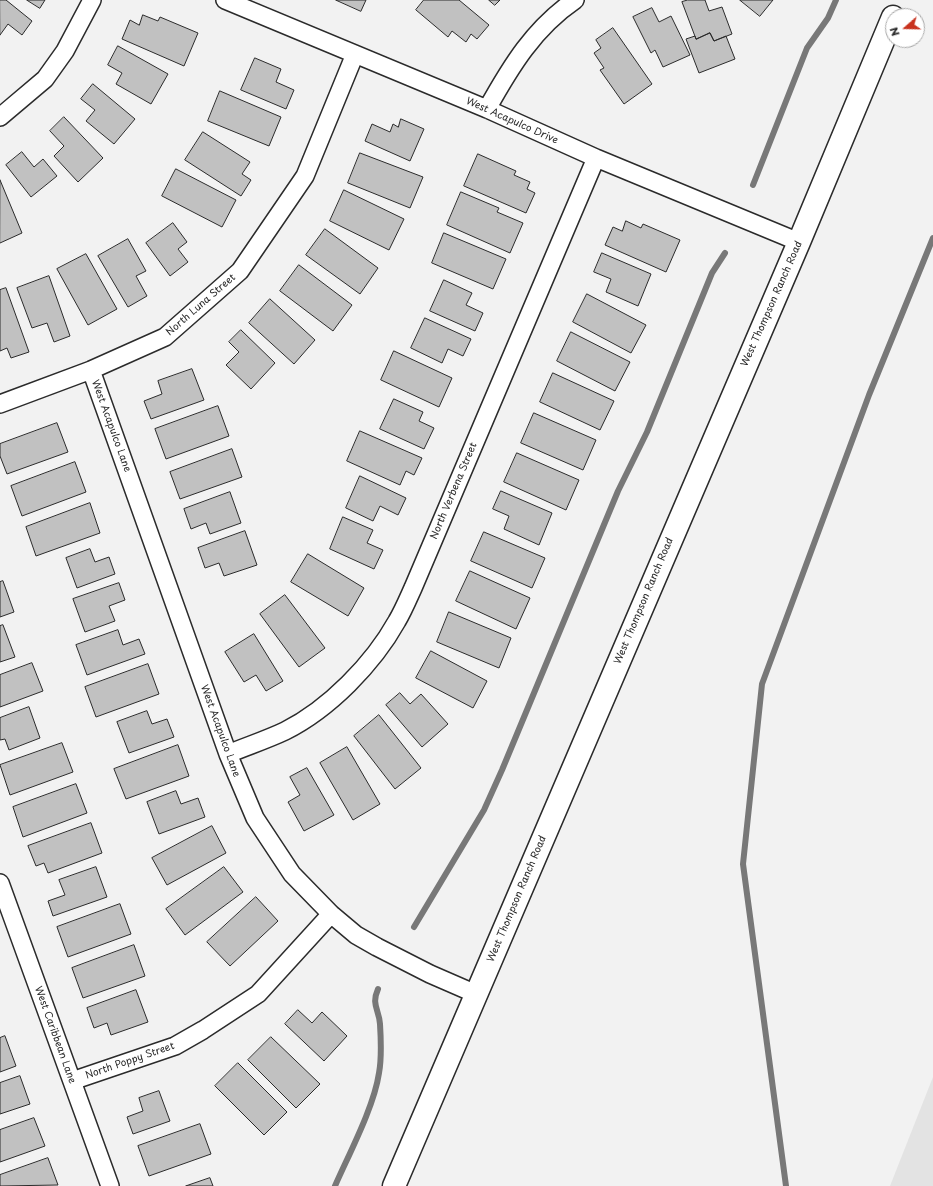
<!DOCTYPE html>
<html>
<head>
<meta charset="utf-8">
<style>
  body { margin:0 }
  #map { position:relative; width:933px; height:1186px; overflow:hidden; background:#f2f2f2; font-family:"Playpen Sans",sans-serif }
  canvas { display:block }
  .north { position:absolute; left:885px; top:8px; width:40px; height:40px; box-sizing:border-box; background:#fff; border:1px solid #aaa; border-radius:50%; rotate:250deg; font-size:11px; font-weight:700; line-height:16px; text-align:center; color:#2b2b2b }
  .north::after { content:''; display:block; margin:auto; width:14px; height:18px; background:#c8321e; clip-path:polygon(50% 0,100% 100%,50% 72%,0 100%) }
</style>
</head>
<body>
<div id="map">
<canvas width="933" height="1186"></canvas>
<div class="north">N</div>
</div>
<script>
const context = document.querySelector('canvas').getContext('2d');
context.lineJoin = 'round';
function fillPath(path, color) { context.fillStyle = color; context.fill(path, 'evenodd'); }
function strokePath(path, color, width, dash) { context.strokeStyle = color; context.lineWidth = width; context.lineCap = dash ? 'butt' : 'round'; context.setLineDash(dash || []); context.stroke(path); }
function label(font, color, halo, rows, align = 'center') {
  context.font = font + ' "Playpen Sans",sans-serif'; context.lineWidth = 3; context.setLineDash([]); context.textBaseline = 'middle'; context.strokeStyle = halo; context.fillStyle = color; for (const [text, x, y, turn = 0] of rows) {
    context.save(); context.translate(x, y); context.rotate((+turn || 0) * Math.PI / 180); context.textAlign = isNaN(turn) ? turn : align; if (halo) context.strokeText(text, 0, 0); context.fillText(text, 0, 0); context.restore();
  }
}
const built = new Path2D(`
  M933,1077V1186H890L931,1082Z`);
const stream = new Path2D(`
  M753,185L807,48L828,18L836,0
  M414,927L484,810L502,770L618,491L647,432L712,273L725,253
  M335,1186C349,1154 374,1107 379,1073C382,1057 381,1040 380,1024C379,1009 371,1005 378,989
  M786,1186L743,864L762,684L869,395L933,238`);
const building = new Path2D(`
  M0,0H6L32,21L22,35L8,24L0,35Z
  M27,0H45L40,8Z
  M336,0H366L361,11Z
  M424,0H459L489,25L477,39L471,34L466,42L452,31L448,37L416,10Z
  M489,0H500L495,5Z
  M688,0H705L709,11L722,7L732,34L714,41L710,33L696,39L682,2Z
  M740,0H773L760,16Z
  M652,8L659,22L671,16L690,55L663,67L655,50L651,53L633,17Z
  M143,15L158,21L160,17L198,33L184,66L122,39L130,20L139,25Z
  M613,28L652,84L624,104L600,70L604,68L594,53L601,48L596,40Z
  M710,33L714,41L726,36L735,59L699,73L686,39L695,36L696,39Z
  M118,46L168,74L151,104L116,84L122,73L108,65Z
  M255,58L281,69L276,82L294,90L286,109L241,90Z
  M93,84L135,119L114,144L86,121L95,110L81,99Z
  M220,91L281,117L269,146L208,121Z
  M64,117L103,158L78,182L54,156L64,146L50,131Z
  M401,119L424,129L410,161L365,141L372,124L390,132L393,124L398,127Z
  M203,132L250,162L242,174L251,180L241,196L185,160Z
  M22,152L34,167L43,159L57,176L31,197L6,165Z
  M360,153L423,177L410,208L348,183Z
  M478,154L516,171L514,175L530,182L527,189L535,193L526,213L464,186Z
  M176,169L236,200L222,227L162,196Z
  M0,180L22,233L0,243Z
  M344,190L404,219L389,250L330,221Z
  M461,192L499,208L497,212L523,223L510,253L447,225Z
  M626,221L641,228L643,224L680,240L666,272L605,245L613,227L622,231Z
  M173,223L187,242L178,249L188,262L170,276L146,243Z
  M325,229L378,268L360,294L306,255Z
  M444,233L506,259L493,289L432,263Z
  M128,239L146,271L136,276L147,296L128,307L98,256Z
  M602,253L651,274L638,306L606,292L611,279L594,272Z
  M86,254L117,309L88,325L57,269Z
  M299,265L352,305L333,331L280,291Z
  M49,276L70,336L54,342L47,323L32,328L17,288Z
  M444,280L472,293L466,305L483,313L475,331L430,311Z
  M6,288L29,352L11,358L7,348L0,351V290Z
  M587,294L646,325L631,353L573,322Z
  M270,299L315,340L294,364L249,323Z
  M425,318L471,339L463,356L448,349L442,363L411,348Z
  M241,330L275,363L251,389L226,365L239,352L229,342Z
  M571,332L630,362L615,391L557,361Z
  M394,351L452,378L439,407L381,380Z
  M192,369L204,400L151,419L144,401L162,394L158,381Z
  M553,373L614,401L600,430L540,402Z
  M394,399L423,412L419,421L434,428L424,449L380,429Z
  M218,406L229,436L166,459L155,429Z
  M534,413L596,440L583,470L521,443Z
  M57,423L68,452L7,474L0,456V444Z
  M360,431L422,458L414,475L406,471L400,485L347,461Z
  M232,449L242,477L180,499L170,472Z
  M517,453L579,480L566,510L504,482Z
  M75,462L86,492L22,516L11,486Z
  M360,476L406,498L398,515L380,506L373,521L346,508Z
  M501,491L552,513L539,545L504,529L509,516L493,509Z
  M230,492L241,523L210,534L206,523L191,529L184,509Z
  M90,503L100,533L36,556L26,527Z
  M343,517L373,530L367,543L383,550L374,569L330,549Z
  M245,531L257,565L224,576L219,563L205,568L198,548Z
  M484,532L545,558L532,588L471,561Z
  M90,549L95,562L109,557L115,574L77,588L66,558Z
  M308,554L364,588L348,616L291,582Z
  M470,571L530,598L516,629L456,601Z
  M3,581L14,612L0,617V582Z
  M119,583L125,600L109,606L115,621L85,632L73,599Z
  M285,595L325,648L299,667L260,614Z
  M449,612L511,638L499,668L437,642Z
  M3,625L15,657L0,662V626Z
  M118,630L123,645L139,639L145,654L87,675L76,645Z
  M254,634L283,681L266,691L256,675L244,682L225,652Z
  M431,651L487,681L473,708L416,678Z
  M32,663L43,691L0,707V675Z
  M148,664L159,694L96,717L85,687Z
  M400,693L410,704L421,694L448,724L422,747L386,705Z
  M29,707L40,738L9,750L5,739L0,740V718Z
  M147,711L152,724L167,719L174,737L129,753L117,722Z
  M379,715L421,768L395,789L354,736Z
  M62,743L73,772L10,795L0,765Z
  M178,745L189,776L126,799L114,769Z
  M347,747L380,804L353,820L320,763Z
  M307,768L334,815L304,831L288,802L300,795L290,777Z
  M76,784L87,813L23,837L13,807Z
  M176,791L181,804L198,798L205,817L159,834L147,802Z
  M91,823L102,853L48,873L44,863L36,866L28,846Z
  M212,826L226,853L167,885L152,858Z
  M96,867L107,897L53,916L48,901L65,895L59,880Z
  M224,867L243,892L185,935L166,909Z
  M256,897L278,921L230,966L207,942Z
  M120,904L131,934L68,957L57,927Z
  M134,945L145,976L83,998L72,968Z
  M136,990L148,1022L111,1035L107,1023L94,1028L87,1008Z
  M298,1010L312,1023L322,1012L347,1036L324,1061L285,1024Z
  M5,1036L16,1066L0,1072V1038Z
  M271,1037L320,1084L296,1108L248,1060Z
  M238,1063L287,1112L264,1135L215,1086Z
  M20,1076L30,1104L0,1114V1083Z
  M159,1091L170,1121L133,1134L127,1117L143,1111L139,1098Z
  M34,1118L45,1146L0,1162V1130Z
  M200,1124L211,1154L149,1176L138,1146Z
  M48,1158L58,1185L0,1186V1175Z
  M210,1178L213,1186H186Z`);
const minor = new Path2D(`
  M225,0L487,109L596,158L799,242
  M487,109C511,66 534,28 575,0
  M0,117L45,79L65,51L92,0
  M91,370L228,754L255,818L292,874L331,914L356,935L377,947L430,974L476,994
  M0,404L91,370L165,337L240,271L305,176L355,54
  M228,754C247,746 266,740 285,731C329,709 373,664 397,621C403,611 408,599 413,588L596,158
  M0,883L110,1186
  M72,1081L175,1046L203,1030L258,994L331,914`);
const secondary = new Path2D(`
  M394,1186L799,242L893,17`);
const streetNames = [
  ["West Acapulco Drive",512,121,24],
  ["West Thompson Ranch Road",772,304,-66],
  ["North Luna Street",201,305,-41],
  ["West Acapulco Lane",111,426,70],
  ["North Verbena Street",454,491,-67],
  ["West Thompson Ranch Road",644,601,-67],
  ["West Acapulco Lane",220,731,70],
  ["West Thompson Ranch Road",517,899,-67],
  ["West Caribbean Lane",55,1035,70],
  ["North Poppy Street",130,1061,-19]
];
fillPath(built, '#e3e3e3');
strokePath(stream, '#787878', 6);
fillPath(building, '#c1c1c1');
strokePath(building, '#2b2b2b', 1);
strokePath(minor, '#2b2b2b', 20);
strokePath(secondary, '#2b2b2b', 25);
strokePath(minor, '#fff', 17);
strokePath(secondary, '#fff', 22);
label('10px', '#2b2b2b', '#fff', streetNames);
</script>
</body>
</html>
